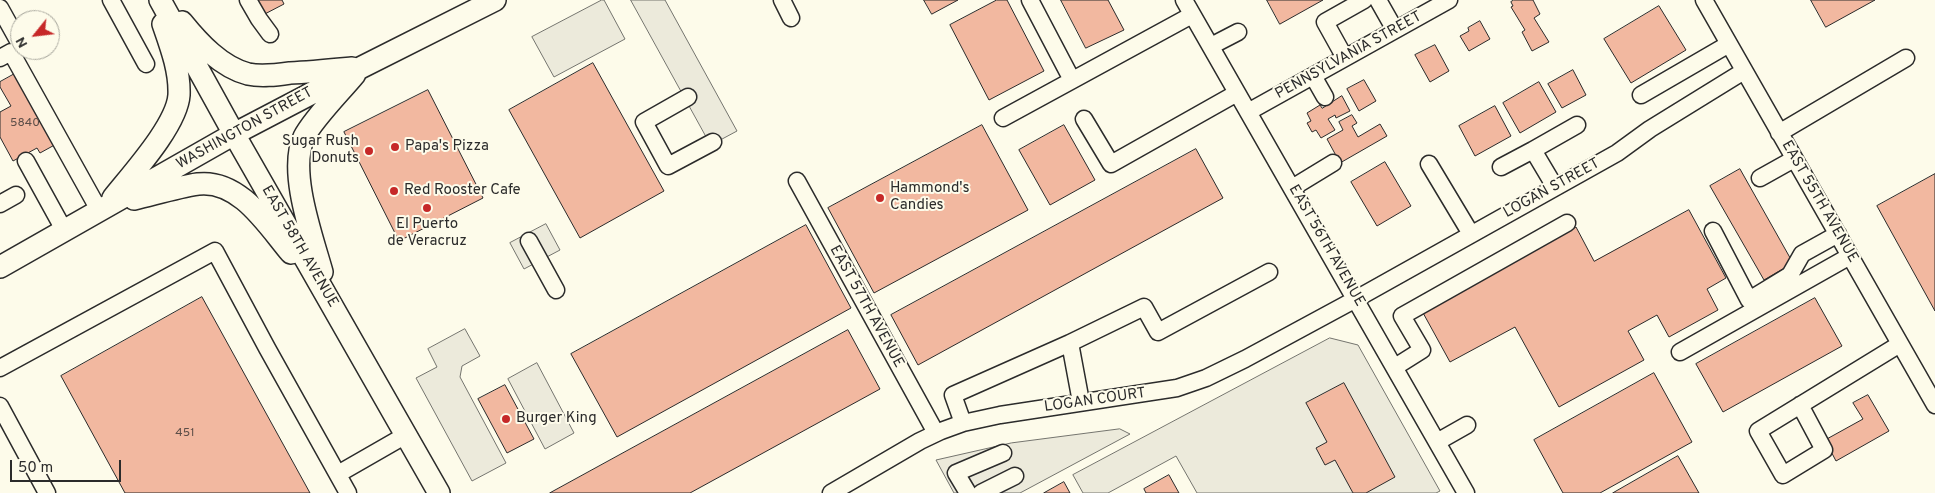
<!DOCTYPE html>
<html>
<head>
<meta charset="utf-8">
<style>
  body { margin:0 }
  #map { position:relative; width:1935px; height:493px; overflow:hidden; background:#fdfbea; font-family:Overpass,sans-serif }
  canvas { display:block }
  .north { position:absolute; left:10px; top:10px; width:50px; height:50px; box-sizing:border-box; background:#fdfbea; border:1px solid #a9a89e; border-radius:50%; rotate:241deg; font-size:14px; font-weight:700; line-height:20px; text-align:center; color:#2b2b2b }
  .north::after { content:''; display:block; margin:auto; width:18px; height:22px; background:#c62828; clip-path:polygon(50% 0,100% 100%,50% 72%,0 100%) }
  .scale { position:absolute; left:10px; top:460px; width:111px; height:22px; box-sizing:border-box; border:2px solid #2b2b2b; border-top:0; padding-left:6px; font-size:15px; line-height:18px; white-space:nowrap; color:#2b2b2b; -webkit-text-stroke:4px #fdfbea; paint-order:stroke }
</style>
</head>
<body>
<div id="map">
<canvas width="1935" height="493"></canvas>
<div class="north">N</div>
<div class="scale">50 m</div>
</div>
<script>
const context = document.querySelector('canvas').getContext('2d');
context.lineJoin = 'round';
function fillPath(path, color) { context.fillStyle = color; context.fill(path, 'evenodd'); }
function strokePath(path, color, width, dash) { context.strokeStyle = color; context.lineWidth = width; context.lineCap = dash ? 'butt' : 'round'; context.setLineDash(dash || []); context.stroke(path); }
function label(font, color, halo, rows, align = 'center') {
  context.font = font + ' Overpass,sans-serif'; context.lineWidth = 4; context.setLineDash([]); context.textBaseline = 'middle'; context.strokeStyle = halo; context.fillStyle = color; for (const [text, x, y, turn = 0] of rows) {
    context.save(); context.translate(x, y); context.rotate((+turn || 0) * Math.PI / 180); context.textAlign = isNaN(turn) ? turn : align; if (halo) context.strokeText(text, 0, 0); context.fillText(text, 0, 0); context.restore();
  }
}
const parking = new Path2D(`
  M602,0H604L625,39L554,77L532,37Z
  M631,0H665L737,131L711,145Z
  M546,224L560,250L524,269L510,243Z
  M465,329L480,356L462,366L460,377L506,463L472,481L416,378L437,367L428,349Z
  M1330,338L1358,345L1440,491L1436,493H1197L1176,456L1108,493H1083L1073,475Z
  M537,363L574,433L545,449L508,379Z
  M1120,429L1130,434L1020,493H954L936,460L1011,443Z`);
const building = new Path2D(`
  M252,0H282L284,4L261,16Z
  M924,0H958L932,14Z
  M997,0H1007L1044,71L989,100L950,25Z
  M1061,0H1108L1124,30L1086,48Z
  M1267,0H1323L1280,24Z
  M1514,0H1533L1540,14L1534,18L1549,42L1532,51L1522,32L1525,30L1511,7L1513,6L1511,2Z
  M1811,0H1875L1826,27Z
  M1659,6L1686,50L1631,83L1604,39Z
  M1480,21L1490,39L1469,51L1460,36L1469,31L1468,28Z
  M1435,45L1449,71L1430,82L1415,55Z
  M593,63L664,191L580,238L509,110Z
  M1573,70L1586,95L1562,108L1548,84Z
  M20,71L60,142L40,153L37,148L13,161L0,137V112L11,106L0,87V82Z
  M1364,80L1376,101L1359,111L1347,89Z
  M1539,82L1556,112L1520,133L1503,103Z
  M428,90L483,198L399,241L344,132Z
  M1342,96L1350,111L1336,118L1335,115L1328,119L1335,130L1321,138L1316,130L1312,132L1307,123L1311,121L1307,113L1320,105L1322,108Z
  M1495,106L1511,136L1475,156L1459,126Z
  M1352,115L1357,123L1352,126L1358,137L1380,124L1387,136L1340,163L1327,139L1343,130L1339,122Z
  M982,125L1028,210L874,293L828,208Z
  M1064,125L1095,180L1050,205L1019,150Z
  M1196,149L1223,198L918,365L891,315Z
  M1385,162L1411,206L1377,226L1351,182Z
  M1740,169L1793,263L1764,280L1710,186Z
  M1935,174V311L1877,206Z
  M1689,210L1726,278L1707,289L1718,310L1669,337L1657,315L1628,331L1644,360L1559,407L1515,327L1450,362L1422,311L1576,227L1594,261Z
  M806,225L851,308L617,437L571,354Z
  M202,297L310,493H125L61,376Z
  M1815,298L1842,346L1723,412L1696,364Z
  M848,330L880,389L690,493H550Z
  M1654,373L1692,442L1600,493H1563L1534,440Z
  M1344,383L1395,477L1366,493H1353L1335,460L1325,465L1316,448L1327,442L1306,403Z
  M505,385L534,439L507,453L478,399Z
  M1868,395L1889,431L1836,461L1825,440L1863,419L1853,403Z
  M1678,456L1699,493H1613Z
  M1169,475L1179,493H1146L1144,489Z
  M1064,482L1070,493H1044Z`);
const minor = new Path2D(`
  M111,0L146,64
  M248,0L259,19L270,34
  M782,0L791,18
  M1030,0L1072,80
  M1184,0L1466,493
  M1378,0L1395,30
  M1704,0L1935,405
  M0,8L20,44
  M1211,46L1238,32
  M0,58L11,52L99,210
  M1345,58L1325,22L1364,0
  M1313,76L1325,97
  M1641,95L1729,44
  M688,97L644,122L668,166L713,142
  M1248,112L1449,0
  M1003,118L1192,15
  M1084,119L1111,164L1237,93
  M1779,133L1906,58
  M1533,150L1577,125
  M26,161L64,230
  M1429,164L1471,234
  M1501,167L1533,150L1555,187
  M1760,178L1794,159
  M797,181L936,433
  M1292,188L1333,163
  M0,204L16,195
  M1713,231L1749,300L1790,275L1802,254L1838,234
  M529,241L556,290
  M1070,343L1144,307L1158,332L1269,272
  M1680,352L1850,256
  M1395,367L1422,350L1402,316L1567,223
  M0,368L215,251L267,348L348,493
  M1800,405L1824,450L1783,475L1758,431L1900,344
  M0,406L47,493
  M963,423L953,395L1070,343L1081,402
  M1437,442L1467,425
  M338,474L406,435
  M831,493L920,441L941,431L963,423L1000,415L1177,388L1206,378L1245,359L1356,299L1617,153L1650,129L1744,71
  M968,493L956,473L1003,453
  M981,493L1015,476`);
const major = new Path2D(`
  M160,0L234,134L439,493
  M182,22C199,43 221,67 248,74C261,77 276,75 290,73C311,72 331,70 352,68
  M113,198C132,174 177,125 179,95C180,71 171,47 163,24
  M134,199C155,194 177,187 198,184C240,179 268,226 291,253
  M0,267L234,134L362,67L495,0
  M322,272C312,236 288,171 304,137C313,119 341,91 355,74`);
const markers = [
  [395,147,5,"#c62828"],
  [369,151,5,"#c62828"],
  [394,191,5,"#c62828"],
  [880,198,5,"#c62828"],
  [427,208,5,"#c62828"],
  [506,419,5,"#c62828"]
];
const numberNames = [
  ["5840",25,124],
  ["451",185,434]
];
const streetNames = [
  ["PENNSYLVANIA STREET",1349,56,-29],
  ["WASHINGTON STREET",245,129,-29],
  ["LOGAN STREET",1552,189,-29],
  ["EAST 55TH AVENUE",1819,202,60],
  ["EAST 56TH AVENUE",1326,246,60],
  ["EAST 58TH AVENUE",299,247,60],
  ["EAST 57TH AVENUE",866,307,61],
  ["LOGAN COURT",1095,401,-8]
];
const poiNames = [
  ["Sugar Rush",359,142,"right"],
  ["Donuts",359,159,"right"],
  ["Papa's Pizza",405,147],
  ["Hammond's",890,189],
  ["Candies",890,206],
  ["Red Rooster Cafe",404,191],
  ["El Puerto",427,225,"center"],
  ["de Veracruz",427,242,"center"],
  ["Burger King",516,419]
];
fillPath(parking, '#eceadb');
strokePath(parking, '#74746e', 1);
fillPath(building, '#f2b8a0');
strokePath(building, '#2b2b2b', 1);
strokePath(minor, '#2b2b2b', 19);
strokePath(major, '#2b2b2b', 24);
strokePath(minor, '#fdfbea', 16);
strokePath(major, '#fdfbea', 21);
for (const [x, y, r, color] of markers) { const dot = new Path2D(); dot.arc(x, y, r, 0, 2 * Math.PI); context.fillStyle = color; context.fill(dot); strokePath(dot, '#fdfbea', 2); }
label('12px', '#5d4e48', null, numberNames);
label('15px', '#2b2b2b', '#fdfbea', streetNames);
label('15px', '#2b2b2b', '#fdfbea', poiNames, 'left');
</script>
</body>
</html>
